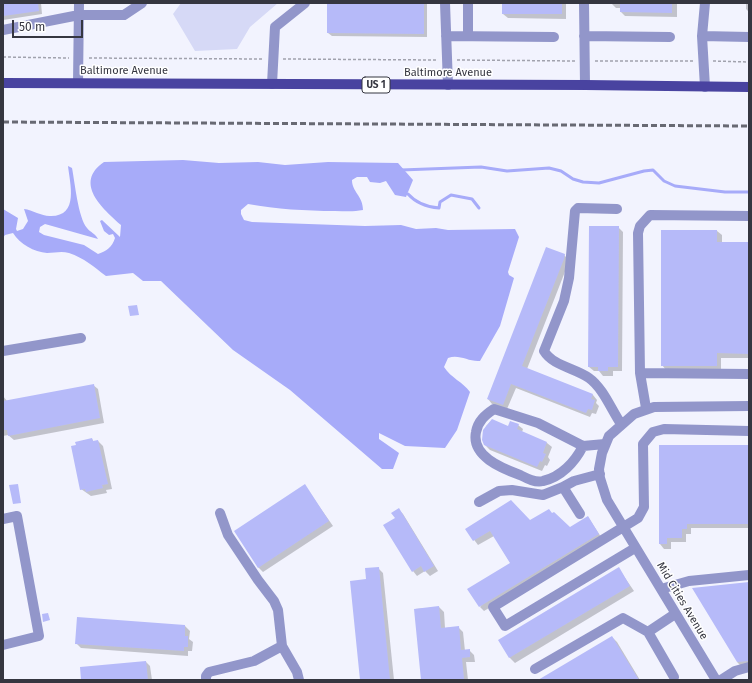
<!DOCTYPE html>
<html>
<head>
<meta charset="utf-8">
<style>
  body { margin:0 }
  #map { position:relative; width:752px; height:683px; overflow:hidden; background:#f2f3fe; font-family:"Fira Sans",sans-serif }
  canvas { display:block }
  .frame { position:absolute; inset:0; border:4px solid #353640; pointer-events:none }
  .scale { position:absolute; left:12px; top:20px; width:71px; height:18px; box-sizing:border-box; border:2px solid #353640; border-top:0; padding-left:5px; font-size:12px; line-height:14px; white-space:nowrap; color:#353640; -webkit-text-stroke:3px #fff; paint-order:stroke }
</style>
</head>
<body>
<div id="map">
<canvas width="752" height="683"></canvas>
<div class="frame"></div>
<div class="scale">50 m</div>
</div>
<script>
const context = document.querySelector('canvas').getContext('2d');
context.lineJoin = 'round';
function fillPath(path, color) { context.fillStyle = color; context.fill(path, 'evenodd'); }
function strokePath(path, color, width, dash) { context.strokeStyle = color; context.lineWidth = width; context.lineCap = dash ? 'butt' : 'round'; context.setLineDash(dash || []); context.stroke(path); }
function label(font, color, halo, rows, align = 'center') {
  context.font = font + ' "Fira Sans",sans-serif'; context.lineWidth = 3; context.setLineDash([]); context.textBaseline = 'middle'; context.strokeStyle = halo; context.fillStyle = color; for (const [text, x, y, turn = 0] of rows) {
    context.save(); context.translate(x, y); context.rotate((+turn || 0) * Math.PI / 180); context.textAlign = isNaN(turn) ? turn : align; if (halo) context.strokeText(text, 0, 0); context.fillText(text, 0, 0); context.restore();
  }
}
const green = new Path2D(`
  M181,3H278L250,27L237,49L195,51L173,14Z`);
const water = new Path2D(`
  M183,160L219,163L258,162L285,165L328,162L398,163L413,180L406,197L395,195L386,181L380,183L370,182L367,177H357L352,180C352,192 363,196 363,210C353,212 345,211 335,211C305,211 277,209 248,204L241,210V214L244,220L252,222L365,226L401,225L416,229L436,228L448,230L515,229L519,237L508,272L509,275L514,278L500,326L480,361C468,362 460,354 448,358L444,367C451,378 463,382 470,392L457,430L445,448L405,446L379,433V439L399,453L393,469H382L290,390L233,350L161,281H143L133,273L106,276C94,267 84,258 69,253C61,251 55,253 47,253C34,252 20,244 13,233L5,235L3,238V209L18,218L16,229L17,231L23,229L28,221L24,209C33,210 43,217 51,216C79,216 70,184 68,166L72,168C75,183 78,217 87,228C91,233 95,233 98,239L45,224L40,227L39,232L44,235L84,245L98,254C107,251 112,247 115,238L113,234L109,235L104,231L100,221L102,220L120,237L121,225C103,209 73,183 104,162Z`);
const shadow = new Path2D(`
  M3,3H41L42,14L3,20Z
  M328,3H427V37L332,36L328,33Z
  M503,3H566V19L508,18L503,14Z
  M611,3H677V17L625,16L621,12V8H616Z
  M746,3H749V12L746,9Z
  M618,227L623,232L622,371H613V376H603L599,371H594L589,367Z
  M717,231L722,235V243H749V358H721V370H666L662,365Z
  M564,255L569,260L568,264L527,369L593,395L597,400L596,403L599,406L596,414L592,413L590,417L516,388L507,409L492,404L488,399Z
  M93,385L98,389L104,423L14,440L8,435L3,436V396L7,401Z
  M492,420L509,427L518,425L523,429L522,432L547,443L552,447L548,457L550,460L547,466L545,465L542,471L490,450L485,445L484,433L486,426Z
  M92,439L94,442L98,441L103,446L112,489L106,490L107,493L91,496L81,489Z
  M749,446V528H691V534H686V542H671V549H664L660,544Z
  M305,486L333,526L263,572L258,567Z
  M399,510L403,514L438,571L430,576L425,571L417,576L413,571Z
  M552,514L570,528L588,517L603,540L484,611L480,607L511,564L494,536L478,545L466,529L531,521Z
  M378,568L383,573L394,680H361L367,580Z
  M619,569L634,591L515,663L510,658L500,640Z
  M749,583V666L742,667L737,662Z
  M439,607L444,612L445,628L458,627L463,632L465,651L469,650L474,655L475,662H466L468,680H422L415,609Z
  M78,618L185,626L190,631L189,639L193,642L192,651H188V656L81,648L76,643Z
  M612,637L617,642L640,680H540Z
  M146,662L150,666L152,680H82Z`);
const stream = new Path2D(`
  M401,170L481,167L507,171L549,168L561,171L573,179L583,182L599,183L644,171L653,170L664,181L675,186L725,192H749
  M408,194C416,203 426,207 439,208L440,202L451,195L472,199L479,208`);
const building = new Path2D(`
  M3,3H38L39,11L3,16Z
  M327,3H424V34L327,33Z
  M502,3H562V14H502Z
  M620,3H672V13L620,12Z
  M589,226H619L618,367H608V371H598V367H588Z
  M661,230H717V242H749V354L717,353V366H661Z
  M546,247L565,254L564,259L522,366L593,394L591,399L595,400L592,410L588,409L586,413L511,384L503,405L487,399Z
  M137,305L139,315L130,316L128,306Z
  M94,384L100,418L8,436L7,430H3V401Z
  M492,419L508,426L510,421L519,424L517,429L547,442L543,453L546,454L542,462L540,461L537,467L484,445L482,440L483,430Z
  M92,438L93,441L98,440L108,484L102,485L103,488L86,492L85,489L80,490L71,446L76,445L75,442Z
  M659,445H749V524H687V529H682V538H667V544H659Z
  M18,484L21,503L13,504L9,485Z
  M305,484L329,521L258,568L234,531Z
  M511,500L530,520L549,509L552,513L554,512L570,527L588,516L599,534L479,607L467,589L510,563L490,531L473,541L465,529Z
  M399,508L434,566L424,572L421,566L412,572L383,525L395,518L391,513Z
  M379,567L390,680H360L350,581L366,579L365,568Z
  M619,567L630,586L509,658L498,640Z
  M749,582V661L737,662L692,588Z
  M439,606L441,628L459,626L461,650L470,649V657L462,658L464,679L421,680L414,609Z
  M48,613L50,620L43,622L42,614Z
  M77,617L185,625V636H188V647H184V651L75,644Z
  M612,636L639,680H538Z
  M146,661L148,680H81L80,667Z`);
const path = new Path2D(`
  M3,57L69,58
  M89,58L263,59
  M283,59L437,60
  M457,60L575,61
  M595,61H693
  M713,61L749,62`);
const minor = new Path2D(`
  M445,3L448,85
  M584,3L585,85
  M3,30L79,15H124L142,3
  M446,36L554,37
  M468,36V3
  M584,36L670,37
  M702,36L749,37
  M78,83L79,3
  M272,84L275,27L305,3
  M705,87L702,36L705,3
  M617,209L578,208L575,211L569,278L564,301L544,351C553,366 575,368 589,378C603,388 611,409 621,424
  M3,351L81,338
  M640,373L749,374
  M646,408L640,373L638,233L640,226L650,215L749,216
  M494,409L538,423L583,446C575,462 561,477 543,481C535,483 526,478 520,475C501,468 471,456 476,432C478,421 485,415 494,409Z
  M583,446L605,444
  M479,502L499,491L512,490L543,495L563,487
  M220,513L228,535L258,580L274,601L278,610L282,646
  M580,514L563,487L574,481L600,474
  M3,519L17,516L39,636L3,645
  M635,548L505,626L493,607L638,518L644,507L643,444L653,432L664,429L749,431
  M661,589L689,581L749,575
  M648,632L674,677
  M282,646L297,672L299,680
  M535,669L623,618L648,632L675,614
  M206,680V676L209,672L254,661L282,646
  M716,680L607,500L600,478L599,469L602,453L609,436L634,414L654,407L749,406
  M721,680L735,671L749,667`);
const major = new Path2D(`
  M3,83L585,85L749,87`);
const rail = new Path2D(`
  M3,122L749,126`);
const shields = [
  [376,85,28]
];
const shieldNames = [
  ["US 1",376,85]
];
const streetNames = [
  ["Baltimore Avenue",124,71],
  ["Baltimore Avenue",448,73],
  ["Mid Cities Avenue",682,601,59]
];
fillPath(green, '#d6d9f6');
fillPath(water, '#a7abf9');
fillPath(shadow, '#0003');
strokePath(stream, '#a7abf9', 3);
fillPath(building, '#b6baf9');
strokePath(path, '#a1a2ad', 1.5, [3, 2]);
strokePath(minor, '#9296ca', 10);
strokePath(major, '#4943a0', 10);
strokePath(rail, '#686973', 3, [6, 3]);
for (const [x, y, w] of shields) { const box = new Path2D(); box.roundRect(x - w / 2, y - 8, w, 16, 3); context.fillStyle = '#fff'; context.fill(box); strokePath(box, '#353640', 1); }
label('bold 10px', '#353640', null, shieldNames);
label('11px', '#353640', '#fff', streetNames);
</script>
</body>
</html>
